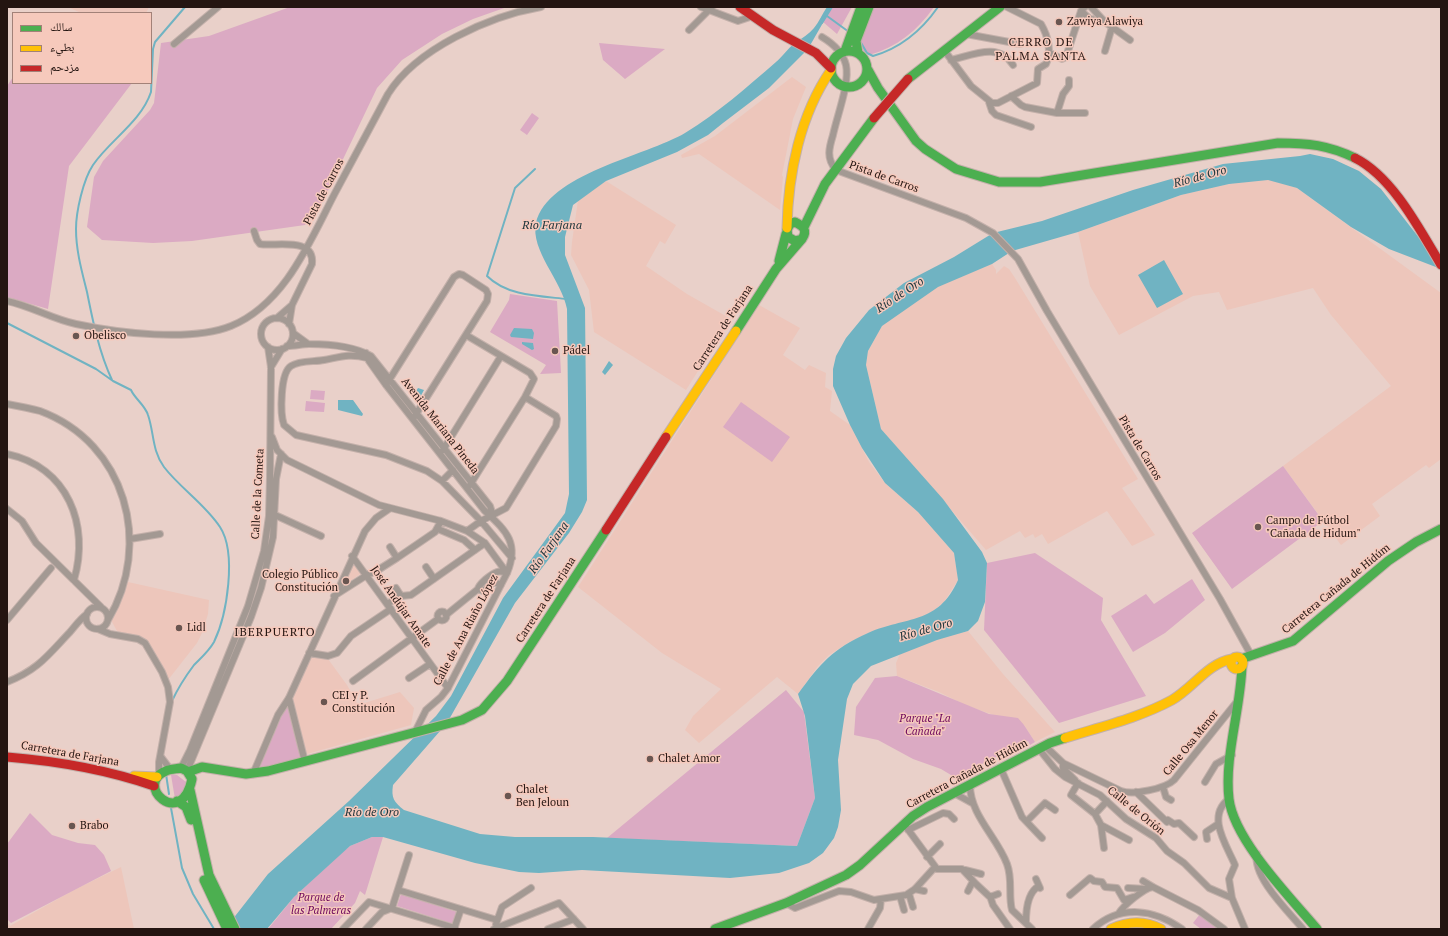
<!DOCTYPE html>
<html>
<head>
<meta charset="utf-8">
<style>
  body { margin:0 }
  #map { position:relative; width:1448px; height:936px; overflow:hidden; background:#e9d0c9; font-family:"PT Serif","Noto Naskh Arabic",serif }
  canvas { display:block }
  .frame { position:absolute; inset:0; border:8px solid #241511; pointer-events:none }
  .legend { position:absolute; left:12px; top:12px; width:140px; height:72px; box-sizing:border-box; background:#f6c9bc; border:1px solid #a28178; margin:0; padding:5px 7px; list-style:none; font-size:12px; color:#241511 }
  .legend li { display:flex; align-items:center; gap:8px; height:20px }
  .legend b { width:20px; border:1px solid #a28178 }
</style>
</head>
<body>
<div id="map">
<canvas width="1448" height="936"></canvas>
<div class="frame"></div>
<ul class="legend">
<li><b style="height:5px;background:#4caf50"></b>سالك</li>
<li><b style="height:5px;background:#ffc107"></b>بطيء</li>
<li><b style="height:5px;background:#c62828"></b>مزدحم</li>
</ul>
</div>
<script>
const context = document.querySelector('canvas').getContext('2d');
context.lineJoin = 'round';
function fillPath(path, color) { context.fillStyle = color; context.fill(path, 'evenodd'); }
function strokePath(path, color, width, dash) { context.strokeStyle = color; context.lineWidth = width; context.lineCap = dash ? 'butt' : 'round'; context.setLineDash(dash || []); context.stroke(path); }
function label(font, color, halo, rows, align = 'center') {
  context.font = font + ' "PT Serif",serif'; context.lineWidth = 3; context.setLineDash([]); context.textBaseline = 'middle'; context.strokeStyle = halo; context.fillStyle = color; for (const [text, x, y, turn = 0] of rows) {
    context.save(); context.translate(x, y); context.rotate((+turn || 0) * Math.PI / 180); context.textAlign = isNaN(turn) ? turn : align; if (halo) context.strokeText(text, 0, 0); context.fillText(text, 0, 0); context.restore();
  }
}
const built = new Path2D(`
  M68,7H149L146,13H81Z
  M792,77L806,87L793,119L782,175L783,177L780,210L699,154L682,158L681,155L715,136Z
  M1256,180H1271L1297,188L1441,293V459L1429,468L1426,465L1372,504L1380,516L1341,545L1283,466L1391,386L1331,315L1313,288L1227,310L1219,292L1193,296L1119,335L1090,286L1078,232L1181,195L1224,185Z
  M606,181L676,225L665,244L660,241L646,266L687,294L731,319L686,390L594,332L589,290L571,255L572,242L578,200Z
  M992,264L996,270V274L1004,266L1009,269L1015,278L1138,479L1122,488L1155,535L1132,546L1107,511L1048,544L1042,534L1035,538L1033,534L1025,538L1020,531L986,550L881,429L866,365L868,351L882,326L923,292Z
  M759,305L800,328L783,355L805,370L809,365L826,373L825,387L832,391L830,411L850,425L869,462L885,483L918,512L954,553L958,580L944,602L932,612L912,621L868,633L848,643L829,655L818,666L798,694L777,677L699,743L685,730L693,716L721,689L662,653L578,587Z
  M353,559L363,572L338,590Z
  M128,582L209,600L208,614L202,633L197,643L168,680L148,646L134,637L117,631L111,620Z
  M968,631L1003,674L1055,732L1035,742L1024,725L967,706L939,692L897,676L896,663L902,649Z
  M312,654L328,659L347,685L358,705L400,692L414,708L411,725L307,754L291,699Z
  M121,867L134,929H7V923L10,926L72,891Z`);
const green = new Path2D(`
  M290,7H507L473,19L442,34L402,60L377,88L324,199L305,225L192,241L153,243L102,240L87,227L94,177L103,161L150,110L154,103L161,43L209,36Z
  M832,7H852L837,34L823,22Z
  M873,7H934C917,31 897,47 869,55L861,50L858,40Z
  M599,43L665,49L625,79L603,60Z
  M13,77V83H132L69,166L48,309L7,297V86Z
  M532,113L539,118L527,135L520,130Z
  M510,294L557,301L561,373L540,374L546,365L490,332L509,300Z
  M311,390L325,391L324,400L310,399Z
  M306,401L325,403L324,412L305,411Z
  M741,402L790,437L772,462L723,427Z
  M1283,466L1323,521L1232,589L1192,533Z
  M1035,553L1103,598L1101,620L1146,696L1059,723L984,630L987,563Z
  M1192,579L1205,600L1165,633L1133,652L1111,616L1146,594L1154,604Z
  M897,676L989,714L1018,718L1024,725L1035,742L1030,745L1028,741L970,770L972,774L961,781L941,769L913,759L878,740L854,735L856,707L875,678Z
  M786,690L804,712L815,798L797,846L607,838Z
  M287,704L301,760L254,772Z
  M171,775H177L186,782C185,791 183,795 175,799Z
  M30,813L52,835L78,843L95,845L104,855L111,871L11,923L7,919V844Z
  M372,837H383L365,895L360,891L355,903L331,929H268L294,897L340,854L350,846Z
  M401,894L457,912L454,924L397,906Z
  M1200,914L1219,928L1218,929H1201L1193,923Z`);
const water = new Path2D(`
  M827,7H832L808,49L769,88L723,123L708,135L677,152L606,181L573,205L565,237V255L585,308L587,500L582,512L569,533L515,603L447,723L393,785C391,798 394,802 404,810L480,834L515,837H593L797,846L815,798L805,716L798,694C820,664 832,649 868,633C906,616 938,625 958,580L954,553L918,512L885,483L862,448L850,425L833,386V369L836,356L846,338L869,310L904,283L954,257L993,233L1042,221L1133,190L1223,164L1300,156L1310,154L1333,159L1359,171L1381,189L1441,266V269L1389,249L1351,227L1297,188L1268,180L1229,184L1181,195L1078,232L1012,251L992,264L938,287L882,326L868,351L866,365L881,429L943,499L982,552L987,563L985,602L978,621L968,631L937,640L871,666L853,684L847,699L838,760L841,810L838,827L834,838L823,853L809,863L779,873L730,878L582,870L539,873L519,872L475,863L383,837H372L350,846L294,897L267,929H225L268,874L349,801L436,716L451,696L503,598L565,513L569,494L567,309C562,281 530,250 536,223C547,174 646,156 685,133C718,113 747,87 776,62C783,56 788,48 795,43C802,38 809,34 814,28C819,22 822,14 827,7Z
  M1164,260L1183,294L1157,308L1138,275Z
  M514,328L532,329L534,333L533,339L511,337L510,335Z
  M522,342L533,343L534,349L532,350L522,344Z
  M609,361L613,365L605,375L602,372Z
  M418,388L424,390L418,401L413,396Z
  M338,400H353L363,414L362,416L338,410Z`);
const stream = new Path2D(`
  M827,16L849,32
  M822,23L832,7
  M860,41L867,53L873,56C901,48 922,30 938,7
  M535,169L515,188L487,276C507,296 539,296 567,299
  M7,323L96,369L113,381L131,390C135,399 145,405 148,415C154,432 152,451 164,467C180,488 205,504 220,527C237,553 227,615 214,642C209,651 201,658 194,665C185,677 178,688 172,701
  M112,380C99,352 93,322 87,292C82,272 76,251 76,229C76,212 83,180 93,165C110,140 141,122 151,92L153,49L155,42L185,7
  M166,774L169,794
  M171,808L182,868L193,894L214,929`);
const street = new Path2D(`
  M701,7L738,21L753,16
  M1091,7L1105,22L1130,40
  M1081,11L1090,19L1105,22
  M689,30L712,7
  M966,34L1020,44
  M822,37C832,43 843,53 846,65C850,83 837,116 833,135C829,148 826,158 836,170L966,218L993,233L1018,259L1047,311L1220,599L1251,655
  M174,44L218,7
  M944,50L971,86L992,103H998L1037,83L1038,69L1046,64C1052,52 1048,36 1041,24L1007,7
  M1105,51L1112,27
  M1050,53L1062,59L1066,57L1081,11L1085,7
  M951,60C973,55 999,42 1013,65
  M1011,96L1021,105L1025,107L1057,113H1085
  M989,102L992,111L996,115L1031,127
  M1057,113L1063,94L1069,86V80
  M254,231L257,240L260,244C275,247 315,236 312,264L292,305L289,324
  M7,301C31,306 52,319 76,324C118,333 191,342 231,326C285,304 310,241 335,193C353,160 370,127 388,94C416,49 489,16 541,7
  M277,318L292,305
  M261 334a16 16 0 1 1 32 0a16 16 0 1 1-32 0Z
  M293,333L308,344
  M466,335L530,373L534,379L525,397L470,485
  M287,346C295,346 302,344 309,344C329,344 353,346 371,356L490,506L493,516
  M366,353L369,361L386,385L484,510C505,530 520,542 507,573L448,688L441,697L426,710L415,732
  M367,358C350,353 340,357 324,360C314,362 300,360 291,366C280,373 280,414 284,425L296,435L386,455L427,471L442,481L481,521L512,558
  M271,367L282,349
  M386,385L454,277L459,274L463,275L486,290L488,294L487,301L413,419
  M7,404C18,406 29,408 40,411C126,443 153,544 108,620
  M272,437L277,450L287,460L379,505L441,521L467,531L485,543L507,573
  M443,450L501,356
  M7,454C68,467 90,525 74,580
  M442,481L453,470
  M7,509L22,521L36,543L101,607
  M275,515L321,536
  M438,529L464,540L475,550
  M467,531L481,521L506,508L556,426L557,419L556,416L525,397
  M130,539L160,534
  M390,547L397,558
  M352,556L448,688
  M426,567L434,579
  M501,585L494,582L483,591L478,589C479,584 491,574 497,572C500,571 504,572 507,573
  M396,588L401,596
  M334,596L367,575L378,570L397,558L435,532L441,521
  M387,604L401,596L411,595L485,543
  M86 618a11 11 0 1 1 22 0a11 11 0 1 1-22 0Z
  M437.5 616a4.5 4.5 0 1 1 9 0a4.5 4.5 0 1 1-9 0Z
  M446,615L478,589
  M7,620L51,568
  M98,629L110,634L138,639L145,643L162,672L168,687L170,702L159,762V774
  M309,653L328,656L337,653L351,636L391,609
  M409,678L430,664
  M353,681L438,619
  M7,682C38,670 48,655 70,632C76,625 80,619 87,614
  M289,698L305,762
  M1045,746L1063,763L1121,791C1133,795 1165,789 1174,780L1239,699
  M1039,749L1055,769L1065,777L1100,795L1126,819L1156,838L1167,851L1184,863L1209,888L1232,898L1245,929
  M161,757L170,769
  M1063,763V768L1075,780
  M181,768L190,750L248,606L264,551L269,516L270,477L271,367L268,347
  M1001,769L1022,817L1042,838
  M187,771L251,617L261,588L273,537L276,479L281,454
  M253,774L278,715L289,698L365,531L376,518L389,509
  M1205,782L1216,764L1232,755
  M1078,783L1071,795L1095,814L1101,825L1104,848
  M970,785C970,815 997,837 1007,864C1013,880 1008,895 1012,910L1032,929
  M1163,787L1166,797L1171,800
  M1136,792L1167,822L1168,820L1174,824L1179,823L1194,837
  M954,793L972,803
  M1229,799C1206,816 1226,844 1235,865L1229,879L1232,898
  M1095,814L1107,801
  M1027,821L1045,803L1055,810
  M904,824L937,869H962L976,884L990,897L998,894
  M1101,825L1129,840
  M908,830L943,813L949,814L954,819
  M1207,839L1206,832L1218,824
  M1257,854C1252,877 1289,912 1303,929
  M927,857L940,844
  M965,870L981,874
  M1036,879L1040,888
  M1143,881L1153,887
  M1128,888L1146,889
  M915,889L924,891
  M398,890L497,920
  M968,891L973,881
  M909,894L913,907
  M1070,895L1090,878L1094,881L1102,882L1105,887L1117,888L1124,900L1133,897
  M900,896L904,910
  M990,896L993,905L1010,929
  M786,903L795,908L839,891L851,892L874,900L906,895L915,889L935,867
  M392,908L409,855
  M1119,913C1123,906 1144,888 1153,887L1198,910L1224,929
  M1026,922C1026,910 1028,892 1039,886
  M496,924L502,907L531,888
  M343,929L369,902L455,928
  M366,929L382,912L392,908
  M454,929L461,909
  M494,929L559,903L583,929
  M548,929L574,919
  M868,929L880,908L881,899
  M1093,929C1120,904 1154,909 1182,929`);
const fast = new Path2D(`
  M831 69a18 18 0 1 1 36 0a18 18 0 1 1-36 0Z
  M845,51L861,7
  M858,53L856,41L869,7
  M868,70L878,88L916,141L925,149L956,169L999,182H1040L1278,143C1308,143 1328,145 1355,158
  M908,79L1000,7
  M804,227L825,184L874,118
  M779,261L786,234
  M736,331L776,269L802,239C808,230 803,226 795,222L790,224L787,230L788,237L795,241L802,239
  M1241,659L1293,641L1388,561L1416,542L1441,529
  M1242,665C1241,708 1224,757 1229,799C1234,840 1290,897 1317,929
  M181,768L187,771L192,779C181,831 133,784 166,771C170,769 176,769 181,768Z
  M188,772L202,767L246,774L268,771L462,720L482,710L507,681L606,530
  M190,790L209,875L235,929
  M177,801L186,807L191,820
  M204,880L227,929
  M715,929L786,903L846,875L860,865L913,816L927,807L1050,743L1065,738`);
const slow = new Path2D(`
  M787,228C788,174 800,115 831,70
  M666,437L736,331
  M1231 663a6 6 0 1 1 12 0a6 6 0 1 1-12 0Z
  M1065,738C1100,727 1139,718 1172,700C1193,688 1208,663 1232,659
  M134,776L157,777
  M1111,929C1128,921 1144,920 1161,929`);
const jam = new Path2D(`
  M740,7L773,30L816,53L831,68
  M1355,158C1393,177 1420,230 1441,265
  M606,530L666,437
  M7,757C56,761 108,770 154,786`);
const jamBridge = new Path2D(`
  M874,118L908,79`);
const markers = [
  [1059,22,4,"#695651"],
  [76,336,4,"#695651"],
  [555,351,4,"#695651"],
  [1258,527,4,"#695651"],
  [346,581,4,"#695651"],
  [179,628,4,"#695651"],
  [324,702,4,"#695651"],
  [650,759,4,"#695651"],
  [508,796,4,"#695651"],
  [72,826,4,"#695651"]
];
const poiNames = [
  ["Zawiya Alawiya",1067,22],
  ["Obelisco",84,336],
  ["Pádel",563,351],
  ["Campo de Fútbol",1266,521],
  ["\"Cañada de Hidum\"",1266,534],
  ["Colegio Público",338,575,"right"],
  ["Constitución",338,588,"right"],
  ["Lidl",187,628],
  ["CEI y P.",332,696],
  ["Constitución",332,709],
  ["Chalet Amor",658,759],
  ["Chalet",516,790],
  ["Ben Jeloun",516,803],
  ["Brabo",80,826]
];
const streetNames = [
  ["Pista de Carros",884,177,20],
  ["Pista de Carros",324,192,-62],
  ["Carretera de Farjana",723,328,-57],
  ["Avenida Mariana Pineda",440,426,52],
  ["Pista de Carros",1140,448,59],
  ["Calle de la Cometa",258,494,-87],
  ["Carretera Cañada de Hidúm",1336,589,-39],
  ["Carretera de Farjana",546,600,-57],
  ["José Andújar Amate",401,607,55],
  ["Calle de Ana Riaño López",466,630,-62],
  ["Calle Osa Menor",1191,743,-51],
  ["Carretera de Farjana",70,754,10],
  ["Carretera Cañada de Hidúm",967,774,-28],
  ["Calle de Orión",1136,811,39]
];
const parkNames = [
  ["Parque \"La",925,719],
  ["Cañada\"",925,732],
  ["Parque de",321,898],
  ["las Palmeras",321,911]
];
const neighbourhoodNames = [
  ["CERRO DE",1041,43],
  ["PALMA SANTA",1041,57],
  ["IBERPUERTO",275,633]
];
const waterNames = [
  ["Río de Oro",1200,177,-15],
  ["Río Farjana",552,226],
  ["Río de Oro",900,295,-33],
  ["Río Farjana",549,548,-55],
  ["Río de Oro",926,630,-16],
  ["Río de Oro",372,813]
];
fillPath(built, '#edc6bb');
fillPath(green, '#dbaac3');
fillPath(water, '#70b3c2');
strokePath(stream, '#70b3c2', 2);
strokePath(street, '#c3b0aa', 8);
strokePath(fast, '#c3b0aa', 11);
strokePath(slow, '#c3b0aa', 11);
strokePath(jam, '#c3b0aa', 11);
strokePath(street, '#a39993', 6);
strokePath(fast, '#4caf50', 9);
strokePath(slow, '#ffc107', 9);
strokePath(jam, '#c62828', 9);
strokePath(jamBridge, '#c3b0aa', 11, []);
strokePath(jamBridge, '#c62828', 9);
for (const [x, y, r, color] of markers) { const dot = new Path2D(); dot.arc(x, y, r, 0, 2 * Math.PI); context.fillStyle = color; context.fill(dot); strokePath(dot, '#f6c9bc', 1.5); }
label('11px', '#241511', '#f6c9bc', poiNames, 'left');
label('11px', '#241511', '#f6c9bc', streetNames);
label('italic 11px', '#6d085d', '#f6c9bc', parkNames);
context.letterSpacing = '1px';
label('12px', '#241511', '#f6c9bc', neighbourhoodNames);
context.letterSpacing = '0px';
label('italic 12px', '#21383e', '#f6c9bc', waterNames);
</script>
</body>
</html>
